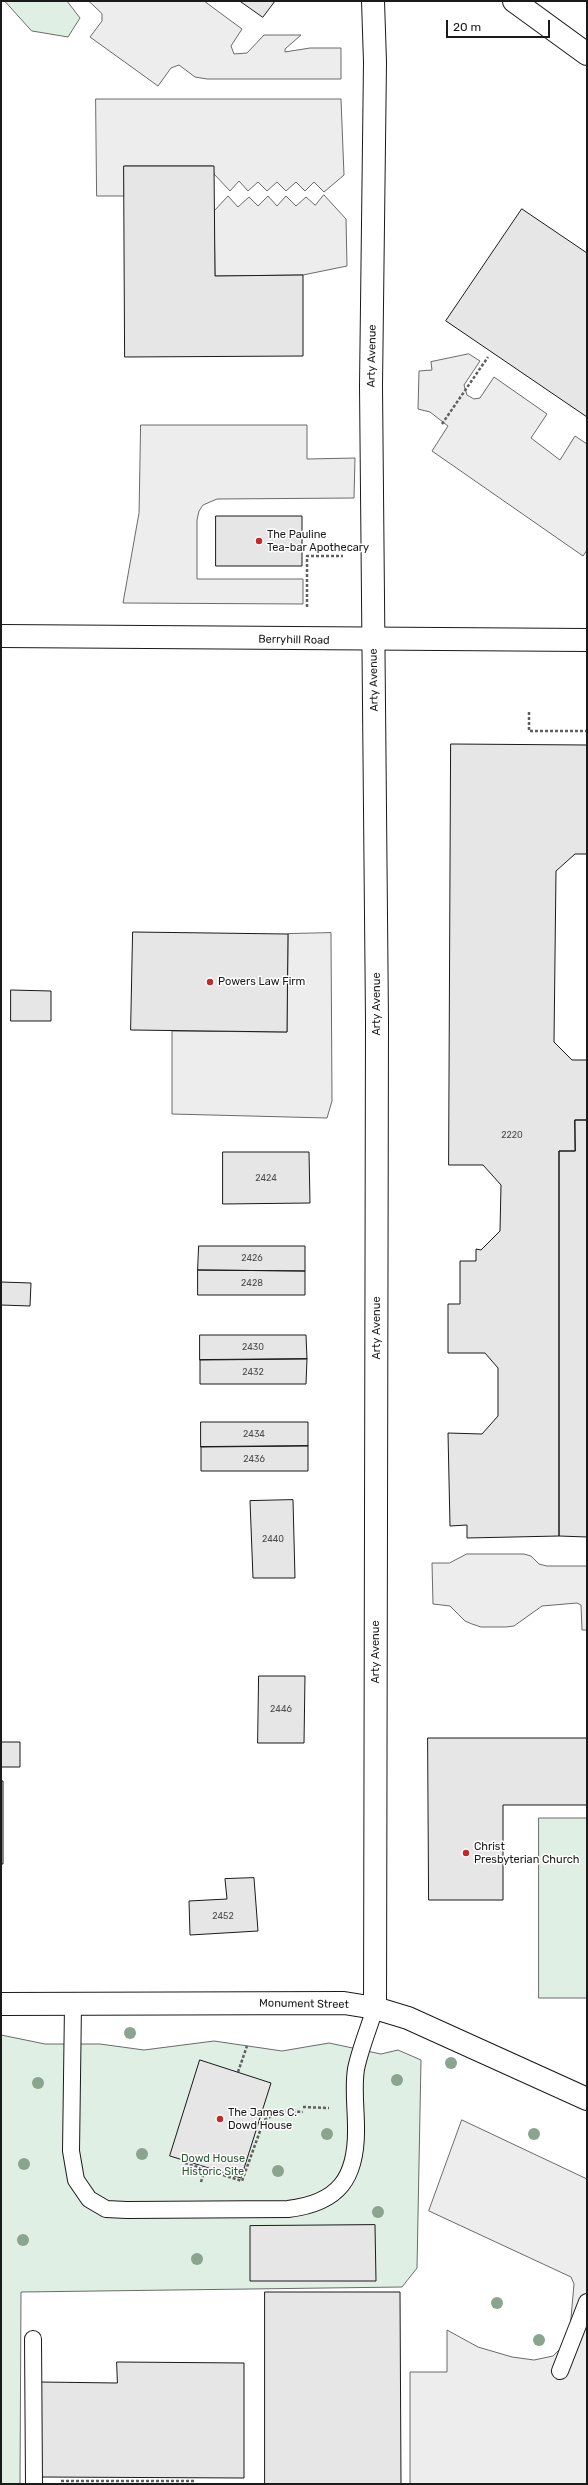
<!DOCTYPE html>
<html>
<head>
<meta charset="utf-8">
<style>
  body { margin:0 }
  #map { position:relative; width:588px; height:2485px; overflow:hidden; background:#fff; font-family:Rubik,sans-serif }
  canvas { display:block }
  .frame { position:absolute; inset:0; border:2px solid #1a1a1a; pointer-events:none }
  .scale { position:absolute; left:446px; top:20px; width:104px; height:18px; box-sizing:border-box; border:2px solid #1a1a1a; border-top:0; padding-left:5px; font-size:12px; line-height:14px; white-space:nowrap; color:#1a1a1a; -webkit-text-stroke:3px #fff; paint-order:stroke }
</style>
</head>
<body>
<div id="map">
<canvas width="588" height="2485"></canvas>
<div class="frame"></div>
<div class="scale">20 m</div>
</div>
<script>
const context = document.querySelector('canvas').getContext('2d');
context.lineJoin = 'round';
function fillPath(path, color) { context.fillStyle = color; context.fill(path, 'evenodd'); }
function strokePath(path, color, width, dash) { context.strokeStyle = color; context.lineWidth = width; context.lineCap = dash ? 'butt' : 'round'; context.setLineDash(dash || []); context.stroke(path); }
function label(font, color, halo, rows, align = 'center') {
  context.font = font + ' Rubik,sans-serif'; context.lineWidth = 3; context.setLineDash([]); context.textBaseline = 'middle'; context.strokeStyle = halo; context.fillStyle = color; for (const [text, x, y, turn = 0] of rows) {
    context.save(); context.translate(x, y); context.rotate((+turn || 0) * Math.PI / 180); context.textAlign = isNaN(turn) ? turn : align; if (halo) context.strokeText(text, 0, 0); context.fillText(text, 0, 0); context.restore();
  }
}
const green = new Path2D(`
  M5,1H67L80,18L68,37L32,31Z
  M539,1818H587V1998H539Z
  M1,2035L45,2044H100L144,2050L214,2041L282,2051L329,2043L381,2054L398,2050L421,2060L417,2268L402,2287L21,2292L20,2484H1Z`);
const parking = new Path2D(`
  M89,1H204L242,29L231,46L234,54L247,53L264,35H301L285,49V52L310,48H341V79H207L195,77L179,65L171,68L158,86L90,37L102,21V14Z
  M96,99H341L344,175L324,192L314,182L305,191L296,182L286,191L277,182L267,191L258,182L248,191L239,181L230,191L214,174L213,166H125V196H97Z
  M324,195L346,219L347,266L303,275L215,276L214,211L228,196L238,207L249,197L258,206L268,196L277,206L286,196L296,206L306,197L315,205Z
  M469,354L480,361L464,385L467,395L474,399L480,398L494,377L547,414L531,438L560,460L575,436L587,444V550L583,556L432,451L448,426L430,412L418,409L419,371L432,370L431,362Z
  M141,425H307V459L355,458L354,498L217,499L203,505L199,511L197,520V579H303V604L123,603L139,513Z
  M331,933L332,1101L327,1118L172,1114V1031L287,1032L288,934Z
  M467,1554H524L531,1556L539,1564L547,1566H587V1630H582L581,1605L577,1603L542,1606L514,1626L506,1627H481L472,1624L465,1621L450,1606L433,1604L432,1563H449Z
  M462,2120L587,2179V2484H410V2372H447V2330L478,2347L512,2357L534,2360L553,2356L563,2346L570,2329L574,2284L571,2277L429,2211Z`);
const building = new Path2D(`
  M240,1H275L263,17Z
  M124,166H214L215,276L303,275V356L125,357Z
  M522,209L587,253V417L446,321Z
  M216,516H302V566H216Z
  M451,744L587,745V854H575L556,871L554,1042L572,1060H587V1120H575V1151H559V1536L467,1538V1525L450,1526L448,1433L482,1434L498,1416V1368L485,1353H448V1304H460V1261H476V1249L481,1250L500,1231L501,1185L483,1165H449Z
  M133,932L288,934L287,1032L131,1030Z
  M11,990L51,991V1021H11Z
  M575,1120H587V1537L559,1536V1151H575Z
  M223,1152H309L310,1203L223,1204Z
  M199,1246H305V1271L198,1270Z
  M198,1270L305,1271V1295H198Z
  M1,1282L31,1283L30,1306L1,1305Z
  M200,1335H306L307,1359L200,1360Z
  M307,1359L306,1384H200V1360Z
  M201,1422H308V1446L201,1447Z
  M308,1446V1471H201V1447Z
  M293,1500L295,1578H253L250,1501Z
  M259,1676H305L304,1743H258Z
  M428,1738H587V1805H503V1900H429Z
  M1,1742H20V1767H1Z
  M1,1781H3V1864H1Z
  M254,1878L258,1931L190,1935L189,1901L227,1899L225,1879Z
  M200,2060L271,2083L241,2178L170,2156Z
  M375,2225L376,2281H250V2226Z
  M265,2292H400L401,2484H265Z
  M117,2362L244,2363V2478L41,2477V2382L117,2383Z`);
const path = new Path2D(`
  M442,424L488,357
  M307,607V556H343
  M529,712V731H587
  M238,2072L247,2046
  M303,2107L329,2108
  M185,2163L242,2181L264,2120L282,2111L303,2112
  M201,2182L205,2169
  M61,2481H196`);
const service = new Path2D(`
  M73,2005L71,2151L76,2180L89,2199L106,2209L127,2210L288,2209C339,2203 357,2178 356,2127C356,2108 353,2088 356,2069C360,2049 369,2028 375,2008
  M33,2339L34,2484
  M560,2371L587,2302`);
const minor = new Path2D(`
  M373,1L375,62L371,386L377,1021L375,2008
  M1,2004L344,2003L375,2008L408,2018L587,2099`);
const tertiary = new Path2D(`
  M1,636L587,640`);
const primary = new Path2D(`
  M514,1L587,54`);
const trees = [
  [130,2033],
  [451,2063],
  [397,2080],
  [38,2083],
  [327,2134],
  [534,2134],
  [142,2154],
  [24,2164],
  [278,2171],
  [378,2212],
  [23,2240],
  [197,2259],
  [497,2303],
  [539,2340]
];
const markers = [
  [259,541,4,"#c62828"],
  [210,982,4,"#c62828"],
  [466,1853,4,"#c62828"],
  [220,2119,4,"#c62828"]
];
const numberNames = [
  ["2220",512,1135],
  ["2424",266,1178],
  ["2426",252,1258],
  ["2428",252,1283],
  ["2430",253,1347],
  ["2432",253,1372],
  ["2434",254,1434],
  ["2436",254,1459],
  ["2440",273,1539],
  ["2446",281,1709],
  ["2452",223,1916]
];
const streetNames = [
  ["Arty Avenue",372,356,-89],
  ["Berryhill Road",294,640,1],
  ["Arty Avenue",374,680,-91],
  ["Arty Avenue",377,1004,-90],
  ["Arty Avenue",377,1328,-90],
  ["Arty Avenue",376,1652,-90],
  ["Monument Street",304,2004,1]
];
const poiNames = [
  ["The Pauline",267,535],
  ["Tea-bar Apothecary",267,548],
  ["Powers Law Firm",218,982],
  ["Christ",474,1847],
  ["Presbyterian Church",474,1860],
  ["The James C.",228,2113],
  ["Dowd House",228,2126]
];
const parkNames = [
  ["Dowd House",213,2159],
  ["Historic Site",213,2172]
];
fillPath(green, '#e0efe3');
strokePath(green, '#6a6a6a', 1);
fillPath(parking, '#ededed');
strokePath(parking, '#6a6a6a', 1);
fillPath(building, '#e6e6e6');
strokePath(building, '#1a1a1a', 1);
strokePath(service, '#1a1a1a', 18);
strokePath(minor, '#1a1a1a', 24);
strokePath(tertiary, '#1a1a1a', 24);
strokePath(primary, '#1a1a1a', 24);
strokePath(path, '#5f5f5f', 2.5, [3, 2]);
strokePath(service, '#fff', 16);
strokePath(minor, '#fff', 22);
strokePath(tertiary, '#fff', 22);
strokePath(primary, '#fff', 22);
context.fillStyle = '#8aa48f';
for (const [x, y] of trees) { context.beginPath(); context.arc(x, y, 6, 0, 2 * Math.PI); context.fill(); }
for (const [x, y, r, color] of markers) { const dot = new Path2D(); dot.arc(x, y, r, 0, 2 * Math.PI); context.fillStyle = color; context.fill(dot); strokePath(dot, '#fff', 1.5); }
label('9px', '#4d4d4d', null, numberNames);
label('11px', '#1a1a1a', '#fff', streetNames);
label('11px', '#1a1a1a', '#fff', poiNames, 'left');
label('11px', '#2b5a34', '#fff', parkNames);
</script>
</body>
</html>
